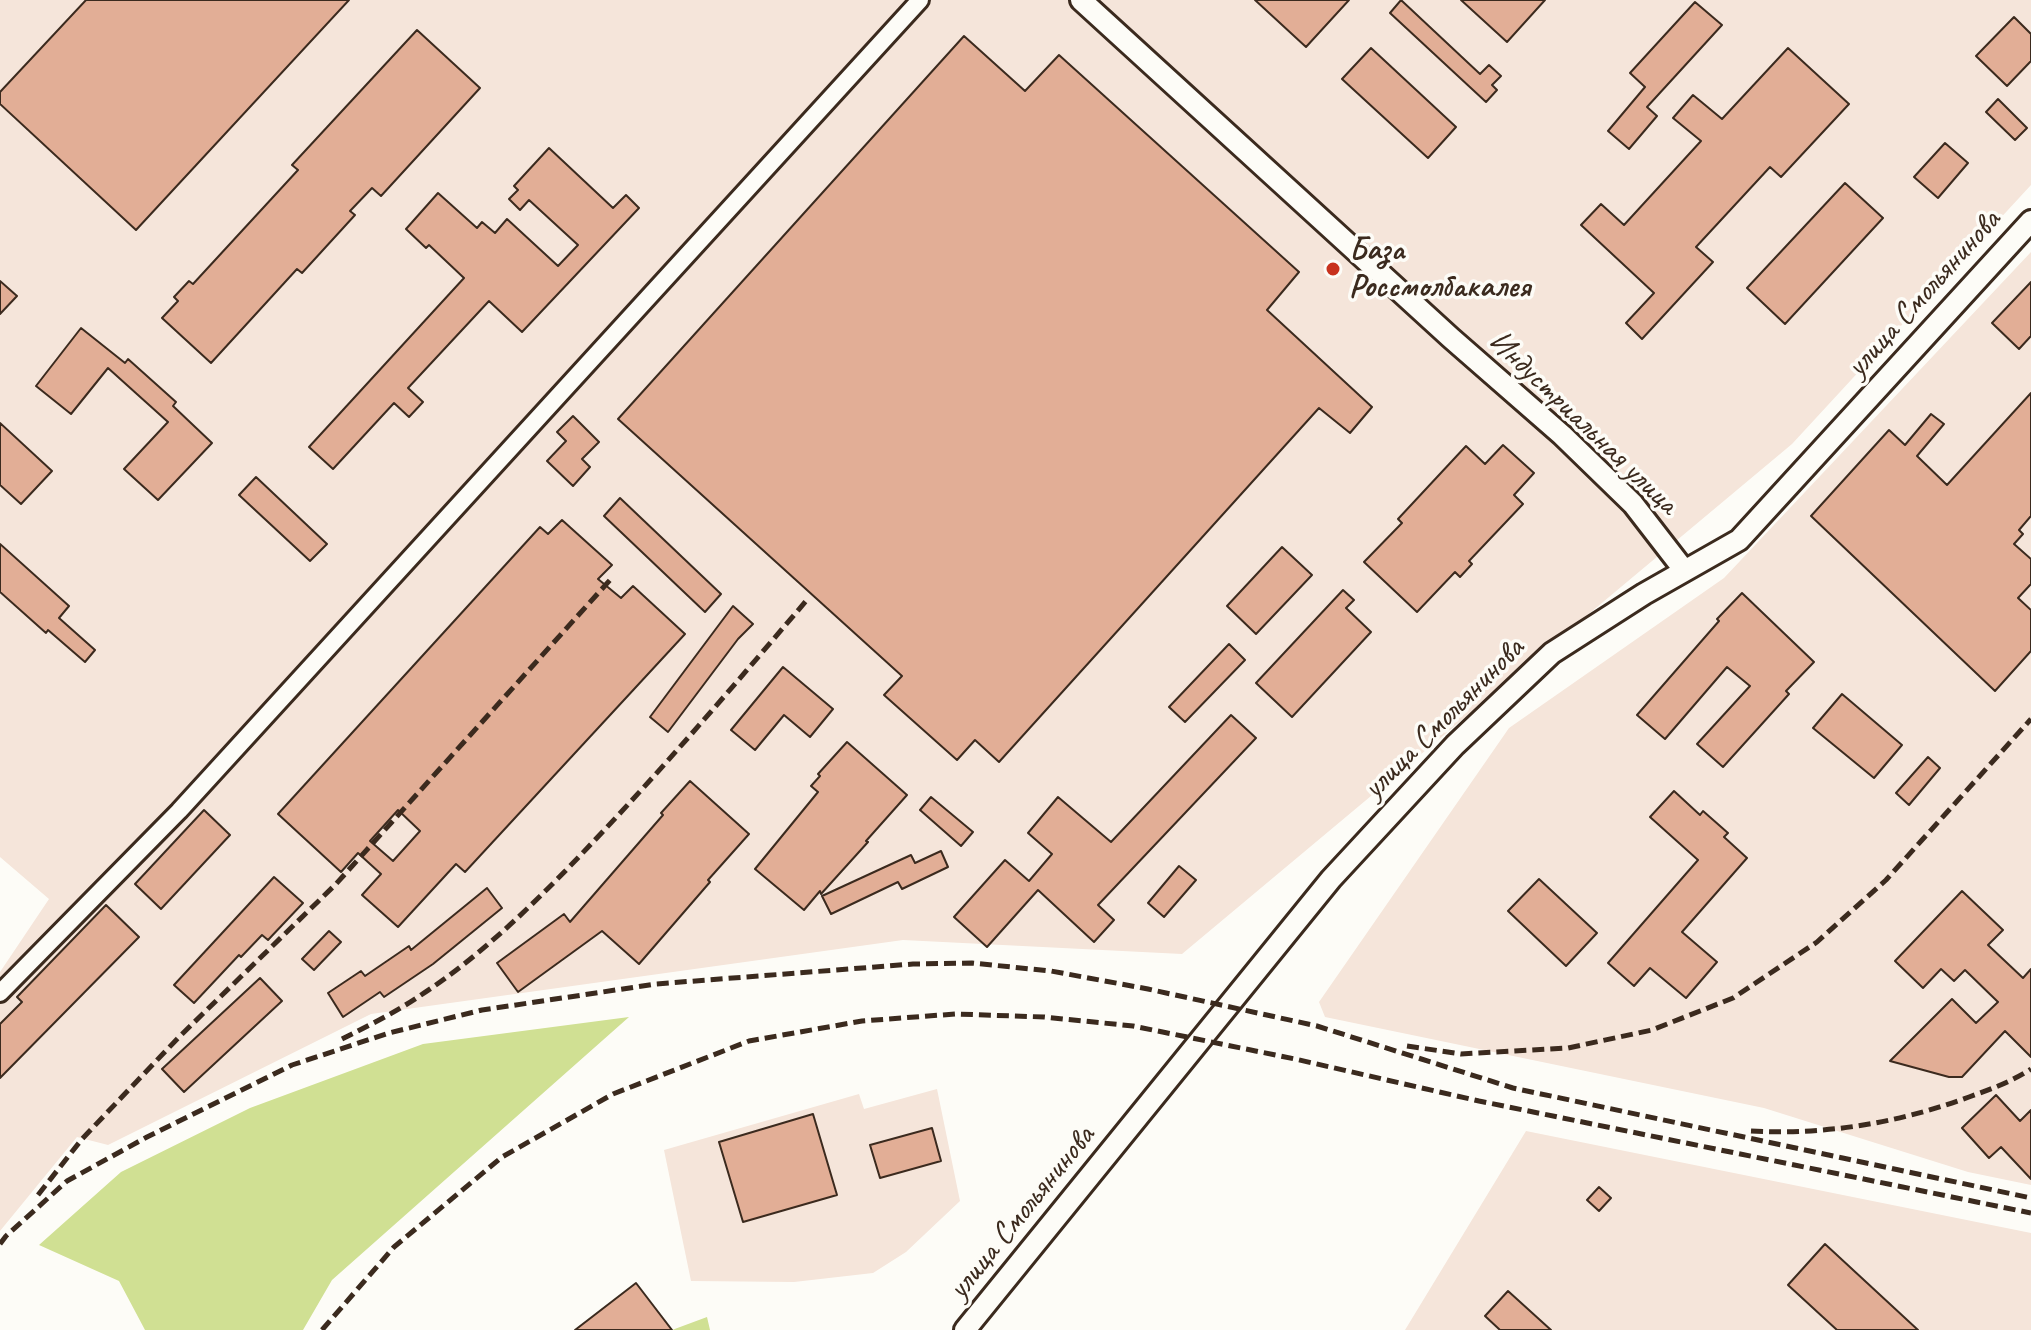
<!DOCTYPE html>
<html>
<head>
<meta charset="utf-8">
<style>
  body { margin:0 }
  canvas { display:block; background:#fdfcf7 }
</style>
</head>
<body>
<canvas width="2031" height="1330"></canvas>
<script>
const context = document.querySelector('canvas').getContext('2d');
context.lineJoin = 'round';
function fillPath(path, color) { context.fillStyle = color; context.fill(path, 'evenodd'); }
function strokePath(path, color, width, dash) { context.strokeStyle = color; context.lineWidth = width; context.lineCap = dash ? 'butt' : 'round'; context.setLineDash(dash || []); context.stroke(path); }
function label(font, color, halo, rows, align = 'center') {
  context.font = font + ' Caveat,sans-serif'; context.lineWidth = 7; context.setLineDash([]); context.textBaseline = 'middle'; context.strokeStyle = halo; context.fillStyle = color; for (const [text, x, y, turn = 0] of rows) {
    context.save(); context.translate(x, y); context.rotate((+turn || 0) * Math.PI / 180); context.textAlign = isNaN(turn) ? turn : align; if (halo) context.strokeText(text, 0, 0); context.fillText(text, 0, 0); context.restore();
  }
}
const built = new Path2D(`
  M0,0H2031V185L1792,444L1182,954L903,940L371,1014L108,1145L77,1137L0,1231V972L49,899L0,857Z
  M2031,252V1185L1968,1172L1764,1108L1325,1017L1319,1002L1509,728L1724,578Z
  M937,1089L960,1201L906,1252L873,1273L794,1282L691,1281L664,1150L859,1094L864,1109Z
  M1526,1131L2031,1233V1330H1405Z`);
const green = new Path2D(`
  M629,1017L332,1280L303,1330H145L119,1281L39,1245L121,1172L250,1108L423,1044Z
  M707,1317L710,1330H672Z`);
const building = new Path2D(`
  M86,0H349L136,230L0,104V92Z
  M1255,0H1349L1306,47Z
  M1401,0L1480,74L1489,65L1501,76L1492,85L1497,90L1486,102L1390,13Z
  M1461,0H1545L1507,42Z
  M1695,2L1722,25L1647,107L1657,116L1629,149L1608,131L1645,87L1630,73Z
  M2014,17L2031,34V61L2007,86L1976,56Z
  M417,30L480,88L381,196L372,188L350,211L355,215L302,273L297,269L211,363L162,318L178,301L174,297L189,281L193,284L298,170L292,165Z
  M964,36L1025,91L1059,55L1299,272L1267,310L1372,407L1350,433L1319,408L999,762L975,740L957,760L884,695L902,676L618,419Z
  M1371,48L1456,127L1428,158L1342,79Z
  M1788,48L1849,104L1781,177L1770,167L1696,247L1713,262L1642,339L1626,323L1654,293L1581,225L1601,204L1624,225L1701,141L1673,118L1693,95L1722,119Z
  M1998,99L2027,128L2015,140L1986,112Z
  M1945,143L1968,163L1938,198L1914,177Z
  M549,148L613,208L626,195L639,208L522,332L489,301L408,388L423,402L409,417L394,403L333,469L309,447L464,278L429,245L426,248L406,229L438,193L477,228L482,222L495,233L507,219L558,266L578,245L529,200L520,210L509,199L518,190L514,186Z
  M1845,183L1883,218L1785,324L1747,288Z
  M0,281L17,296L0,314Z
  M2031,282V336L2019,349L1992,323Z
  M81,328L125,363L128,359L176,402L173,406L212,443L158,500L124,469L168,422L108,368L71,414L36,386Z
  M2031,393V516L2019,530L2023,534L2014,544L2031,559V584L2018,598L2031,610V651L1995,691L1811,516L1889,430L1905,445L1931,414L1944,424L1917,456L1947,485Z
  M573,416L599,442L582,459L590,467L573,486L547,461L566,441L557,432Z
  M0,423L52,471L21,504L0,485Z
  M1503,445L1534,473L1514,495L1523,504L1469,561L1472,564L1460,577L1455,572L1417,612L1364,562L1402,523L1398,519L1466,446L1485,464Z
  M256,477L327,544L310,561L239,495Z
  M620,498L721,594L705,612L604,516Z
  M562,520L612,565L598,579L621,598L633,586L685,634L465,872L456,864L398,927L362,895L381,874L358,853L341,872L278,814L540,527L548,534ZM398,810L420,831L393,861L370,841Z
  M0,544L69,606L59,618L95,650L85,662L48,630L46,633L0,592Z
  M1282,547L1312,575L1256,634L1227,606Z
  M1343,590L1354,600L1346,608L1371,632L1292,717L1256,683Z
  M1742,593L1814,662L1786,691L1789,694L1723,767L1697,744L1750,686L1727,667L1665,739L1637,715L1719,621L1717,619Z
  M733,606L753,624L738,639L668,732L650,717Z
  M1229,644L1245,660L1185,722L1169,707Z
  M783,667L833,709L810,737L784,715L755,750L731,730Z
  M1842,694L1902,745L1874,778L1813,728Z
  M1231,715L1256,738L1098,905L1114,920L1094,942L1038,890L987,947L954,917L1005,860L1029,881L1052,854L1028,833L1058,797L1111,842Z
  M847,742L907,795L866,841L868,842L821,894L820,891L804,910L755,869L818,792L811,786L820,776L818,774Z
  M1928,757L1940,768L1909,805L1896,793Z
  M690,781L749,834L708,880L710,882L639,964L602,931L518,992L497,963L564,914L570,922L663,815L661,813Z
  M1674,791L1700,815L1703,811L1728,833L1724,837L1747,858L1682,932L1717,962L1686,998L1650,968L1634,986L1608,963L1698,860L1650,817Z
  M931,797L973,832L961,846L920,810Z
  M204,810L230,835L161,909L135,884Z
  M941,851L948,867L902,889L898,882L831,914L822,896L911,855L915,863Z
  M1179,866L1196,880L1164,917L1148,903Z
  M274,877L303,903L268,940L262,935L241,957L239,955L194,1003L174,985Z
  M1539,879L1597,933L1566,966L1508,911Z
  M487,888L502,908L433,964L384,997L380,992L343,1017L328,993L361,971L365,976L409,946L411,950Z
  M1962,891L2003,930L1988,945L2023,978L2031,969V1057L2005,1031L1962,1077H1949L1890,1061L1952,999L1976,1023L1998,1002L1965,970L1954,981L1941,969L1923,988L1895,961Z
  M106,905L139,937L0,1078V1024L22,1002L17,997Z
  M329,931L341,942L314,970L302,959Z
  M260,978L282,1001L184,1092L162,1069Z
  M1996,1095L2020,1121L2031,1110V1179L2001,1147L1989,1158L1962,1128Z
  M813,1114L837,1195L743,1222L719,1142Z
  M932,1128L941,1161L880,1178L870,1145Z
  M1599,1187L1611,1198L1599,1211L1587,1200Z
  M1825,1244L1918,1330H1837L1788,1285Z
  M636,1283L672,1330H575Z
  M1508,1291L1551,1330H1500L1485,1316Z`);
const minor = new Path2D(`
  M0,993L179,811L920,0`);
const tertiary = new Path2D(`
  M1081,0L1451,338L1562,435L1633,504L1684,570
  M965,1330L1331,879L1455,745L1552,653L1644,594L1739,540L2031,221`);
const rail = new Path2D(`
  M342,1039C368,1026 396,1012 421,995C484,954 542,896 593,842C667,764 737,682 806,601
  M1407,1046L1461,1054L1568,1048L1652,1030L1733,998L1817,942L1886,880L2031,719
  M1751,1131C1827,1135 1898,1123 1969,1097C1991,1089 2011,1082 2031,1069
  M38,1195L82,1139L178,1038L336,884L610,580
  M0,1244L6,1236L67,1181L147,1137L292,1065L389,1033L482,1010L656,984L913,964L972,963L1051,971L1148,989L1317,1026L1513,1088L2031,1198
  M322,1330L394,1247L502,1157L613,1094L749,1041L862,1021L955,1014L1044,1017L1133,1026L1295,1059L1479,1101L2031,1213`);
const markers = [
  [1333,269,8,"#c8321e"]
];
const poiNames = [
  ["База",1349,251],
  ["Россмолбакалея",1349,288]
];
const streetNames = [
  ["улица Смольянинова",1924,294,-48],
  ["Индустриальная улица",1583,423,44],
  ["улица Смольянинова",1444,719,-45],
  ["улица Смольянинова",1022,1213,-51]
];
fillPath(built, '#f5e5da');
fillPath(green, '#d0e093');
fillPath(building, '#e2ae96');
strokePath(building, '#3b2a1e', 2);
strokePath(minor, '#3b2a1e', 22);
strokePath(tertiary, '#3b2a1e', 26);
strokePath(minor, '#fdfcf7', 16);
strokePath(tertiary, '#fdfcf7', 20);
strokePath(rail, '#3b2a1e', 5, [12, 6]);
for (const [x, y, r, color] of markers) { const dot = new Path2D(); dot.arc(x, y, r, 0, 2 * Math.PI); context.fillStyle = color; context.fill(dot); strokePath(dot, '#fdfcf7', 3); }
label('bold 32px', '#3b2a1e', '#fdfcf7', poiNames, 'left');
label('32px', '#3b2a1e', '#fdfcf7', streetNames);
</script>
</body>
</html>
